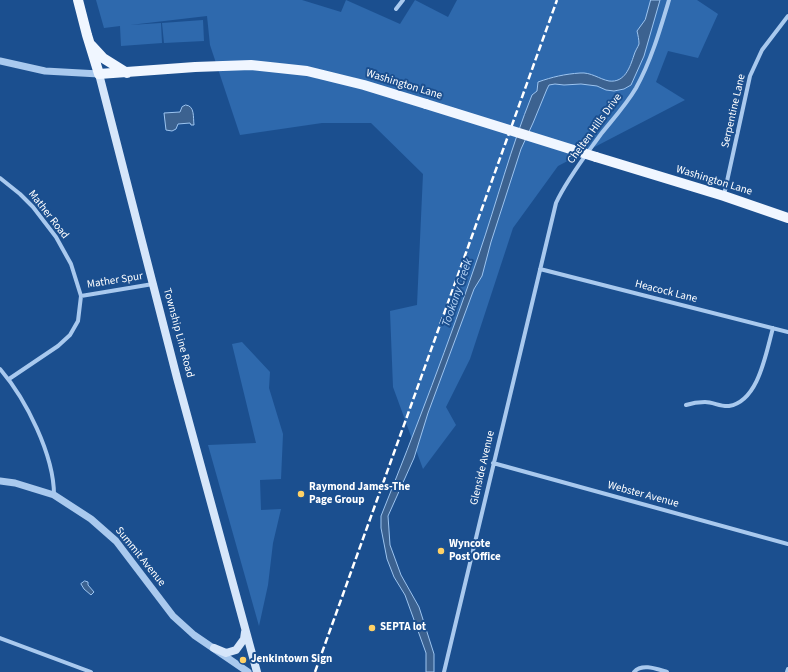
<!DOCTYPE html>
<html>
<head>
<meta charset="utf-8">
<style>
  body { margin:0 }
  canvas { display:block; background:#1b4f8f }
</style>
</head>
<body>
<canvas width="788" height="672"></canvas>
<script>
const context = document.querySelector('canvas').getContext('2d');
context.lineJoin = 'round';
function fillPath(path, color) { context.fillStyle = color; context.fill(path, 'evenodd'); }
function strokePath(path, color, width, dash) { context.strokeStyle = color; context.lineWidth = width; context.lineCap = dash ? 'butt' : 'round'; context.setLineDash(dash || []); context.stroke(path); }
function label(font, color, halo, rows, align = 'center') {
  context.font = font + ' "Source Sans 3",sans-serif'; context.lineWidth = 4; context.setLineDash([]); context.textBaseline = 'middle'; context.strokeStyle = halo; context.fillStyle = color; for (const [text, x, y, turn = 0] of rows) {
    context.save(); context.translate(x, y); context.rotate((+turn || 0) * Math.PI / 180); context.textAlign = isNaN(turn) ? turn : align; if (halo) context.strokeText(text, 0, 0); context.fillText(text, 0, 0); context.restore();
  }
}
const green = new Path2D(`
  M96,0H302L341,12L346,0L400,24L415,0L448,17L457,0H697L718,14L698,58L668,51L656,82L685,100L558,166L513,228L470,359L446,407L456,425L423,469L393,387L390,311L417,305L423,174L371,123H322L240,135L210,45L207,16L130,25L161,23L162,43L121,46L120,26L104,28Z
  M203,20L204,41L164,43L162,23Z
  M242,342L270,372L269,388L283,434L281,479L260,480L261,510L281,509L273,543L268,585L259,626L208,445L256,443L232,344Z`);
const water = new Path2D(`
  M651,0H660L644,56L631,85L624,89L614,91L606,90L597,86L581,84L564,85L555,84L549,85L547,89L533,123L521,149L491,242L482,276L474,289L428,413L414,458L388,516L390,545L401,575L419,607L434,654V672H426V653L405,595L394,577L387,559L381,528V516C416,429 449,342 479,254C497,201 511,147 532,95L537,91L538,82C552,77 565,74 580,73C591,72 599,79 609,81C625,83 630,67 634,55C635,51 638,47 639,44C639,40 638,35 637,31L645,20Z
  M186,105C195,106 193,117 194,125H191L190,123L178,124L176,129L172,131L166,130L164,113L180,112L182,107Z
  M85,581L88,582V585L94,592L91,595L84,589L81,584Z`);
const minor = new Path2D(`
  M396,9L403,0
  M0,178L20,194L33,207L56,237L71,264L81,296L78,321L70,335L58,346L9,379
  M724,195L750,76L762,50L788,16
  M540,269L788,332
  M81,296L153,284
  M0,369C26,399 54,455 54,495
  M686,405C692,403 698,402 705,402C713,402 721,407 729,406C759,401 766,352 773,328
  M493,463L788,544
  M0,638L91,672
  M444,672L556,203C567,179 586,155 601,134C613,119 626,105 636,88C651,61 660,30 669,0
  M634,672C642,663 657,669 667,672
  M787,672L788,669`);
const tertiary = new Path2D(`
  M0,61L45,71L99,74
  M0,481L15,483L54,495L91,519L116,541L173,616L194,635L248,672`);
const secondary = new Path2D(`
  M99,74L177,378L257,672
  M214,648L226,653L236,650L244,639L245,632`);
const primary = new Path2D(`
  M78,0L87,35L99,74L195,67L251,65L307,71L364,85L426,104
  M91,45L103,58L127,73
  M596,157L724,196L788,218`);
const rail = new Path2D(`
  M315,672L557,0`);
const primaryBridge = new Path2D(`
  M426,104L596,157`);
const markers = [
  [301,494,4,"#ffd166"],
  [441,551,4,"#ffd166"],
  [372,628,4,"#ffd166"],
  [243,660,4,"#ffd166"]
];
const streetNames = [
  ["Washington Lane",404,85,17],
  ["Serpentine Lane",734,111,-77],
  ["Chelten Hills Drive",595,129,-54],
  ["Washington Lane",714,181,17],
  ["Mather Road",48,215,52],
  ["Mather Spur",115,281,-9],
  ["Heacock Lane",666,292,14],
  ["Township Line Road",178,333,75],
  ["Glenside Avenue",483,468,-77],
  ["Webster Avenue",643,495,15],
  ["Summit Avenue",140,557,51]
];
const poiNames = [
  ["Raymond James-The",309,488],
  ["Page Group",309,501],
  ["Wyncote",449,545],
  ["Post Office",449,558],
  ["SEPTA lot",380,628],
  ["Jenkintown Sign",251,660]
];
const waterNames = [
  ["Tookany Creek",458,293,-71]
];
fillPath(green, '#2e69ad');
fillPath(water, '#3c6290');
strokePath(water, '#9cc4f0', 1);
strokePath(minor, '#a9c9ee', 4);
strokePath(tertiary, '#a9c9ee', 7);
strokePath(secondary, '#d6e6fa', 8);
strokePath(primary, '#f0f6ff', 10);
strokePath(rail, '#fff', 2.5, [7, 3]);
strokePath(primaryBridge, '#f0f6ff', 10);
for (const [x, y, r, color] of markers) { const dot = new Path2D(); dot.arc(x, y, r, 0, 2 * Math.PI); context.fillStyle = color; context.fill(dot); strokePath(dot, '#1b4f8f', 1.5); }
label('11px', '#fff', '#1b4f8f', streetNames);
label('bold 11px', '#fff', '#1b4f8f', poiNames, 'left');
label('italic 12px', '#b5d3f5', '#1b4f8f', waterNames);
</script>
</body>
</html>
